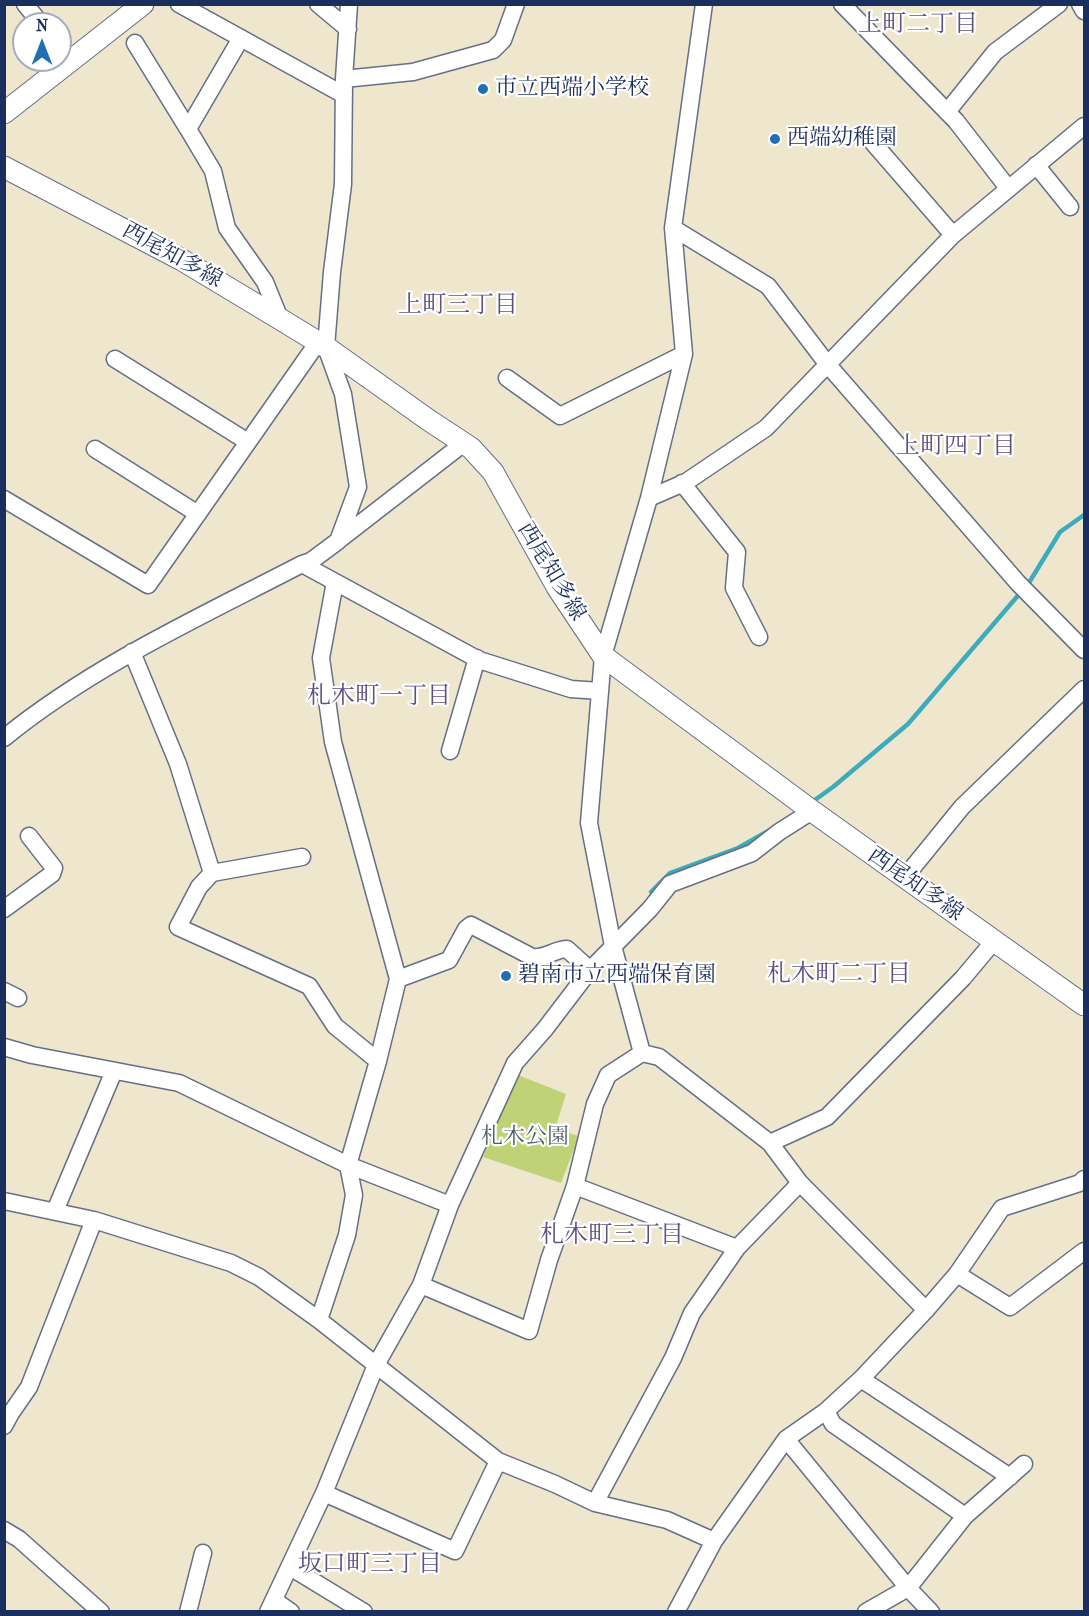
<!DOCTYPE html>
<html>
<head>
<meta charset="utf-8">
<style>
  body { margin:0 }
  #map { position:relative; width:1089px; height:1616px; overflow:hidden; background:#efe7cd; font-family:"IM FELL French Canon",serif }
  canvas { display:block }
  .frame { position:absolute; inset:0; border:6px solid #1b2f5e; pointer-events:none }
  .north { position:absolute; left:12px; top:12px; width:60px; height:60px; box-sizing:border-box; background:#fff; border:2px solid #a4acbf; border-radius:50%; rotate:0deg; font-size:16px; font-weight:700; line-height:24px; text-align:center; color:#1b2f5e }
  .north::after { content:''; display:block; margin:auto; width:21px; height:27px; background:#1f6fb2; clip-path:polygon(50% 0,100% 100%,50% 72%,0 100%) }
</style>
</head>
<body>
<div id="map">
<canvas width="1089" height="1616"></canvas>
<div class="frame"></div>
<div class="north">N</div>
</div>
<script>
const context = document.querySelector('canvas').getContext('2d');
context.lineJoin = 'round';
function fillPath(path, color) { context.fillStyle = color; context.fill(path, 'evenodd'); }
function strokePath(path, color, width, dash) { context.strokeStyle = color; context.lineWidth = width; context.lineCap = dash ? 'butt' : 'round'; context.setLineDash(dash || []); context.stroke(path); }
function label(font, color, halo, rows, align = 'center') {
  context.font = font + ' "IM FELL French Canon","Noto Serif JP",serif'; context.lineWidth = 4.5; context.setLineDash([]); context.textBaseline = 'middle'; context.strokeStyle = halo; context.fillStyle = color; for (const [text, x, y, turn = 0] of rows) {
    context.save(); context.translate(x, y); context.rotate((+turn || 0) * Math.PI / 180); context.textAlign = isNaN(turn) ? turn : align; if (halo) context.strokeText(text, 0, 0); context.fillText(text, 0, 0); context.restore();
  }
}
const green = new Path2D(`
  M518,1075L566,1094L555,1129L579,1136L561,1183L483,1157Z`);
const stream = new Path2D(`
  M1027,586L1060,532L1084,515
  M812,802L833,787L908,724L1021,592
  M651,892L670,873L738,848L770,830`);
const minor = new Path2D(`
  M25,4L41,24
  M179,4L344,95
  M318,4L348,29
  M842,4L956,121L1008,188
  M1080,4L1084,11
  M135,43L188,129L241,38
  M60,47L71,61
  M344,79L413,72L493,50L503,40L516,4
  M947,112L995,52L1059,4
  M188,129L213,171L227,228L265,282L280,319
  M869,138L953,235
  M1036,165L1070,207
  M673,228L768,286L828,365L1018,583L1084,650
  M115,359L248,442
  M507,378L560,416L684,354
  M95,449L198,514
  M682,483L737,552L734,588L759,637
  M649,498L686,482L766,428L953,235L1084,126
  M4,499L148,585L318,342
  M339,540L464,443
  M302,564L479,660L571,689L600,691
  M132,652L178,764L212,873L199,887L178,927L309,986L335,1026L378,1061
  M4,738C94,665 200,617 302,564L311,561L338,541L358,487L343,394L326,347L332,272L343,184L344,79L349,4
  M450,751L477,658
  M212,873L302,857
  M905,877L962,807L1084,689
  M4,909L52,874L54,868L29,836
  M398,979L449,960L466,929L471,925L532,957C545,959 555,949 567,949L590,970
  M4,991L18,998
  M4,1047L32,1055L179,1083L348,1165L450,1205
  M642,1053L613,946L589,823L603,656L649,498L684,354L673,228L704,4
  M770,1143L827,1117L963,978L994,941
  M575,1186L737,1248
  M4,1201L94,1220L231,1263L259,1277L319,1320L498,1461L555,1484L595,1503L667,1520L714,1541
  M55,1211L114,1071
  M957,1274L1010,1307L1084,1251
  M421,1285L529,1331L549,1260L575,1186L595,1104L608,1075L642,1053L659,1057L770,1143L800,1183L926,1310
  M319,1320L347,1235L354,1195L348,1165L378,1061L398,979L333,742L321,658L335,582
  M861,1379L1010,1477
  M826,1411L833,1424L965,1516
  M4,1426L11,1413L29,1387L94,1220
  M786,1439L908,1588L931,1612
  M324,1493L376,1365L421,1285L450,1205L515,1063L545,1029L590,970L650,909L670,884L752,853L779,832L812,811
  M595,1503L673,1358L692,1313L737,1248L800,1183
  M4,1530L19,1539L101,1612
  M290,1567L364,1612
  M274,1600L291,1612
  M188,1612L203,1553
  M268,1612L324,1493L455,1551L498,1461
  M676,1612L714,1541L786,1439L826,1411L861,1379L926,1310L957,1274L1002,1208L1080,1183L1084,1179
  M866,1612L908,1588L965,1516L1024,1464`);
const major = new Path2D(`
  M4,113L143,4
  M4,167L182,260L280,319L326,347L427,419L471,448L493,472L557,587L603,656L812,811L1084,1005`);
const markers = [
  [483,89,6,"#1f6fb2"],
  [775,139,6,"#1f6fb2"],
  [506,976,6,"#1f6fb2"]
];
const poiNames = [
  ["市立西端小学校",495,89],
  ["西端幼稚園",787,139],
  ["碧南市立西端保育園",518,976]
];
const streetNames = [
  ["西尾知多線",172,256,29],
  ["西尾知多線",551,572,59],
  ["西尾知多線",915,885,35]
];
const parkNames = [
  ["札木公園",525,1138]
];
const neighbourhoodNames = [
  ["上町二丁目",918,25],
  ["上町三丁目",458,306],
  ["上町四丁目",956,447],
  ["札木町一丁目",379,697],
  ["札木町二丁目",839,975],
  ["札木町三丁目",612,1236],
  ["坂口町三丁目",370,1565]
];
fillPath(green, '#bfd276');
strokePath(stream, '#3eabbc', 4.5);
strokePath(minor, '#656f85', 19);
strokePath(major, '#656f85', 23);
strokePath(minor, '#fff', 16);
strokePath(major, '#fff', 21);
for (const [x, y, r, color] of markers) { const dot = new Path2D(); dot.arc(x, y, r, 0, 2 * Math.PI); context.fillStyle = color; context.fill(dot); strokePath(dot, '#fff', 2); }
label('22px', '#1b2f5e', '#fff', poiNames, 'left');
label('22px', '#1b2f5e', '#fff', streetNames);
label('22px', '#4c6065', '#fff', parkNames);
label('24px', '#5d5180', '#fff', neighbourhoodNames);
</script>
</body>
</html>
